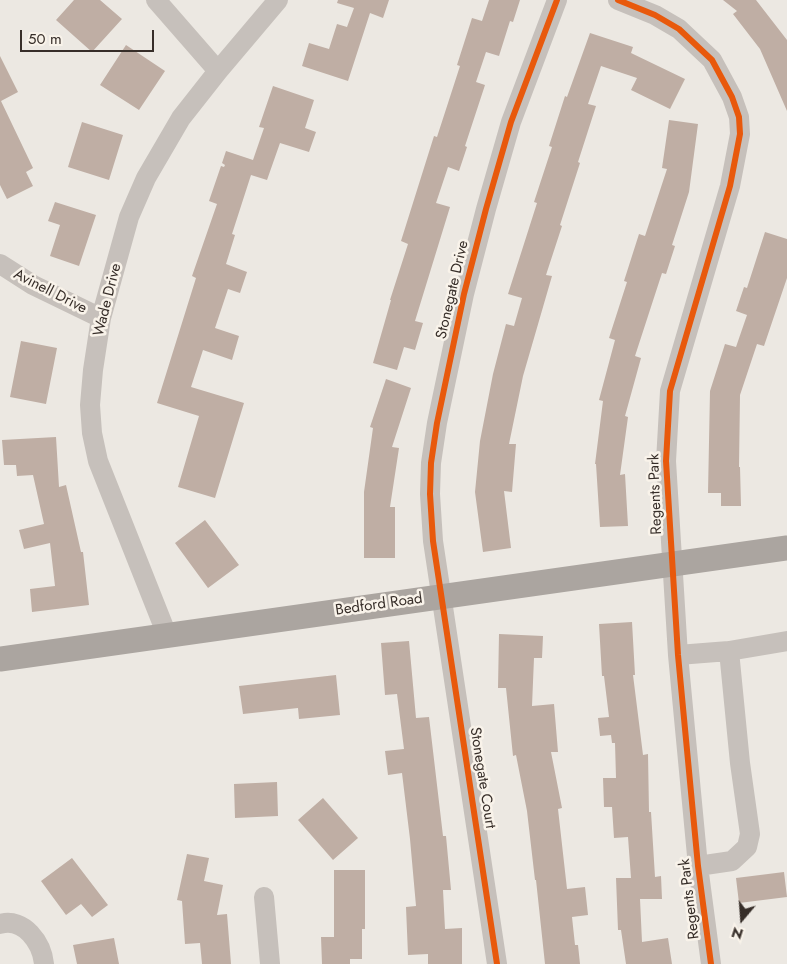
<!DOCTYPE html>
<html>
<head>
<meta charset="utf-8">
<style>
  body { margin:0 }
  #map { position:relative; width:787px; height:964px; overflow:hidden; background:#ece8e2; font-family:Jost,sans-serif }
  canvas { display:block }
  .north { position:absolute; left:717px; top:894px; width:50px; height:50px; -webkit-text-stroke:4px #f9f3ea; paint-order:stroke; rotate:198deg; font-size:14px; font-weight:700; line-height:20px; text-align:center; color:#372e29 }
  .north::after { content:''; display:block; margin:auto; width:18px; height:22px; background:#372e29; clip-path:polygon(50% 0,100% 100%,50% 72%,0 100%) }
  .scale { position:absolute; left:20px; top:30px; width:134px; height:22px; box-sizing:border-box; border:2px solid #372e29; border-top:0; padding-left:6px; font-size:15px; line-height:18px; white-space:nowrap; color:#372e29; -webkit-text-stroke:4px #f9f3ea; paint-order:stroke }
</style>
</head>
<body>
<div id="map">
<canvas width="787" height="964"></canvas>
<div class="north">N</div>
<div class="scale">50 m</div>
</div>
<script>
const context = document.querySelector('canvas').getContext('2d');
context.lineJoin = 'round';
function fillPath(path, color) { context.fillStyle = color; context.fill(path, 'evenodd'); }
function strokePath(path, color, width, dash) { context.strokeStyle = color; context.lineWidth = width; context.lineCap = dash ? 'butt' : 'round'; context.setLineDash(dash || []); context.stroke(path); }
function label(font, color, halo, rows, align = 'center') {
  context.font = font + ' Jost,sans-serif'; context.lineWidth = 5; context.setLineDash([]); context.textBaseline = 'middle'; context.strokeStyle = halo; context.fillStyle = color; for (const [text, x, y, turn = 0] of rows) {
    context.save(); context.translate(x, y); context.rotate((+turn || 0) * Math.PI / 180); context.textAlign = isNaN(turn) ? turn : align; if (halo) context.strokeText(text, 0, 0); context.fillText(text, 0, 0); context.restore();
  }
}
const building = new Path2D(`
  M74,0H100L122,19L92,52L56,20Z
  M338,0H389L383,18L370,13L348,81L302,66L309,43L329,49L337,24L347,27L354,8L337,3Z
  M489,0H520L513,22L510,21L499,56L486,52L476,82L485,85L465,146L467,147L459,171L448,167L436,203L450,207L415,321L423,323L415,350L404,347L397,370L373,363L391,300H390L408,244L401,241L434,136L437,137L460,66L457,65L472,18L482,21Z
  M723,0H756L787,40V111L760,49L733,14L737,11Z
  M590,33L633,47L631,53L685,79L670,109L631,90L637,78L601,66L588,104L596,106L578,162L580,163L560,225L562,226L546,275L552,276L523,376L509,444H516L512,492L504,491L511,548L483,552L475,492L480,441L493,374L506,324L514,326L522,298L508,294L537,203L534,202L552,147L549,146L565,96L567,97Z
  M126,45L165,71L139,110L100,85Z
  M0,56L18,92L1,101L33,168L26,172L33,186L7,199L0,185Z
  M273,86L314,100L305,128L316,132L309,152L280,143L267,180L251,175L232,234L235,235L226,264L247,272L240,293L228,289L215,328L239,336L232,360L203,350L191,387L244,403L215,498L178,487L199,416L157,403L196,278L192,276L217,204L209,201L221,166L224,167L225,165L222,163L226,151L253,160L264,128L259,127Z
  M669,120L698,124L689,192L672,245L675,246L666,274L662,273L635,356L641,358L625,416L628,417L620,475L625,474L628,526L600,527L596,464H595L603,401L599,400L615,340L609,338L627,282L624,281L639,234L645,236L667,169L662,168Z
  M82,122L123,135L109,180L68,167Z
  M55,202L96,215L79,266L50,256L60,225L48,221Z
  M765,232L787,239V278L764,346L757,344L740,395L739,467H740L741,506H721V493H708L710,391L725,344L736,347L747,315L736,311L744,287L747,288Z
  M21,341L57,348L46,404L10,397Z
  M386,379L411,388L392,447L399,448L390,507H395V558H364V492L373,428L370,427Z
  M56,437L59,487L66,485L81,552H83L89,605L32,612L30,589L55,586L50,543L24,549L19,530L44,524L33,475L17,476L16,465H4L2,440Z
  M205,520L239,565L208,588L175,543Z
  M632,622L635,675H633L643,755L648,754L649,812H651L655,877L661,876L662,899H640L642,942L668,938L672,964H626L621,930H618L616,878H631L628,837L614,838L612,807H604L603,778H616L615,743H612L611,735L600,736L598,718L609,717L604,676H602L599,624Z
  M499,634L543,636L542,658H534L532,706L554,704L558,752H551L562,808L558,809L567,889L585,887L588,915L572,917L575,945H578L580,964H545L536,880H535L527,811L516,755L513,756L506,688H498Z
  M409,641L416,718L429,717L443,836H446L451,890H443L445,929L462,928V964H428V954L408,955L406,907L416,906L410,839L402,773L388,775L385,751L404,749L397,694L385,695L381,643Z
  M336,675L340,715L299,719L298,708L243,714L239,686Z
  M277,782L278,816L235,818L234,784Z
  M323,798L358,838L333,860L298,820Z
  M187,854L209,858L204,881L223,885L217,915L227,914L231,964H202L200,943L185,944L182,901L177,900Z
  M72,858L108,905L92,917L81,904L66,915L41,881Z
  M334,870H365V929H362V959H350V964H322L321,937H334Z
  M784,872L787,897L739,903L736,878Z
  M114,938L119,964H77L73,945Z`);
const minor = new Path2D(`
  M156,0L218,71
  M618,0L655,15L679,29L712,60L732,97L739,117L740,134L730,186L670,391L666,461L678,655L698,866L711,964
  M0,264L33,285L101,318
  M167,635L98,461L92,433L90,405L93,370L101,318L129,217L146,178L181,118L218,71L278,0
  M678,655L729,651L787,641
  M698,866L732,861L747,847L750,834L740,763L729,651
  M264,897L270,964
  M0,924C24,917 42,943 44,964
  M497,964L433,541L430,494L431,463L437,423L464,294L486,209L511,122L557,0`);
const major = new Path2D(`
  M0,659L787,548`);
const cycleway = new Path2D(`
  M618,0L655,15L679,29L712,60L732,97L739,117L740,134L730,186L670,391L666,461L678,655L698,866L711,964
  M497,964L433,541L430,494L431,463L437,423L464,294L486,209L511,122L557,0`);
const streetNames = [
  ["Stonegate Drive",453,290,-77],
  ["Avinell Drive",50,292,27],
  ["Wade Drive",108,300,-76],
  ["Regents Park",656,494,-92],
  ["Bedford Road",379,605,-8],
  ["Stonegate Court",482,778,81],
  ["Regents Park",690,899,-97]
];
fillPath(building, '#bfaea4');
strokePath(minor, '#c6c0bb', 20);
strokePath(major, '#aba5a0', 25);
strokePath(cycleway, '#e8590c', 6);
label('15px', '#372e29', '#f9f3ea', streetNames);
</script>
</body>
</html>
